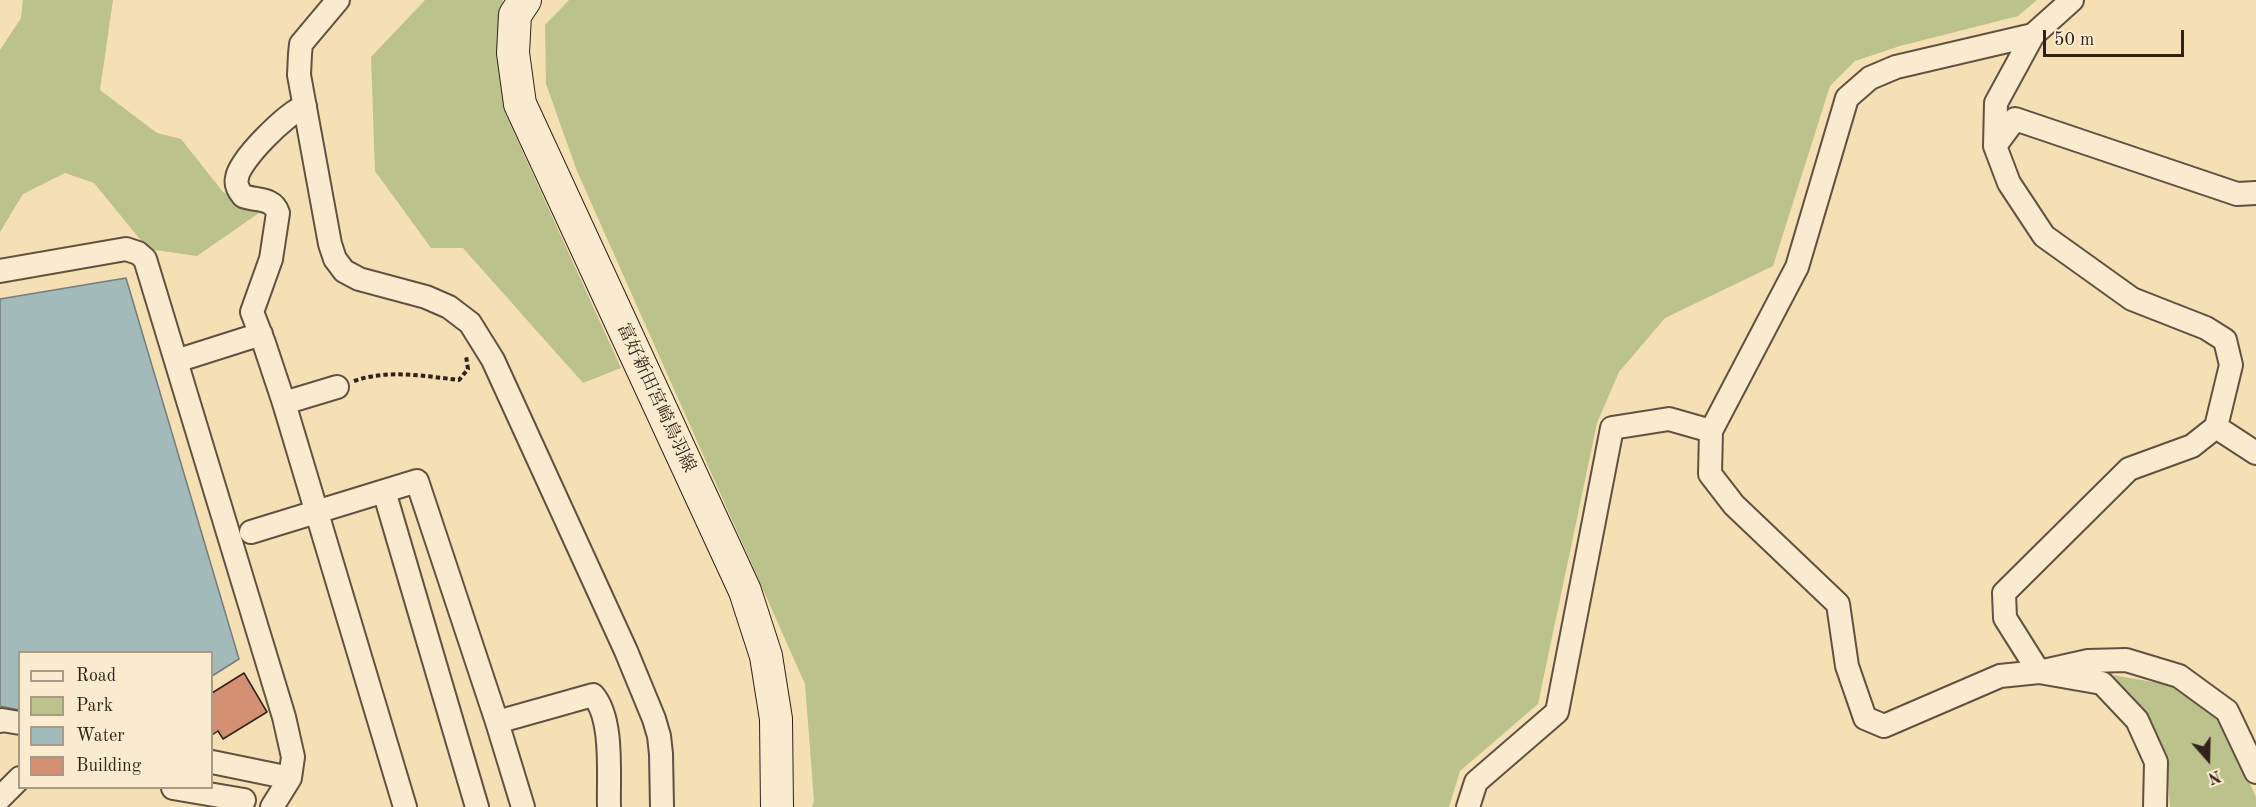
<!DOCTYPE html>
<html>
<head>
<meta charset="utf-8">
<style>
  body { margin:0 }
  #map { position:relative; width:2256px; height:807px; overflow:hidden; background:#f4e0b4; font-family:"Old Standard TT",serif }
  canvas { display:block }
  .legend { position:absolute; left:18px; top:651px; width:195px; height:138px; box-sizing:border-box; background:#f8ebce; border:2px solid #a89a86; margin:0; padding:8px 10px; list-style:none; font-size:18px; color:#31211b }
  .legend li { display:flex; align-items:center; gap:12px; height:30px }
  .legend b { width:30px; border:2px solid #a89a86 }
  .north { position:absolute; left:2178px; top:729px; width:60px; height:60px; -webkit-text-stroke:4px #f8ebce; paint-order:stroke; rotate:160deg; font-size:16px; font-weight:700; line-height:24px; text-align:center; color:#31211b }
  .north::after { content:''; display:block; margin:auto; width:21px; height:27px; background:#31211b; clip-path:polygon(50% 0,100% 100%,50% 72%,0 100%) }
  .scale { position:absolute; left:2043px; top:30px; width:141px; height:27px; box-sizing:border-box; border:3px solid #31211b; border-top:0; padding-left:8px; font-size:18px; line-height:21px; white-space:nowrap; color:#31211b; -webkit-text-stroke:4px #f8ebce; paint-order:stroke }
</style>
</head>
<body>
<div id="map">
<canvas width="2256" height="807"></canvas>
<ul class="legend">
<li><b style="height:8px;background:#f8ebce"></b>Road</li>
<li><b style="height:16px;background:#bcc28c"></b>Park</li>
<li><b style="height:16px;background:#a2bab9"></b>Water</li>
<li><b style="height:16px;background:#d39072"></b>Building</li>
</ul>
<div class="north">N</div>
<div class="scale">50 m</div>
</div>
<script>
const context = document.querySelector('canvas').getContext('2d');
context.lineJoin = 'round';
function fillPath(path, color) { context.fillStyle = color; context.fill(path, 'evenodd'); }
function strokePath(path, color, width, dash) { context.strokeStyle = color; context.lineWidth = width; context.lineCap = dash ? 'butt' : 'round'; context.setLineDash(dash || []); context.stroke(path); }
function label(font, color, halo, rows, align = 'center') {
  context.font = font + ' "Old Standard TT","Noto Serif JP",serif'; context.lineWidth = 4.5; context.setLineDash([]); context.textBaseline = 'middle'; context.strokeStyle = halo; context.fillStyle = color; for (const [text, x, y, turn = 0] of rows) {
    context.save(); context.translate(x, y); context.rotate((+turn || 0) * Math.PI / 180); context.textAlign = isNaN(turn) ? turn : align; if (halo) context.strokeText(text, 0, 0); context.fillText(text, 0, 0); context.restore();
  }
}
const green = new Path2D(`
  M23,0H113L100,90L157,133L181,139L223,192L259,213L197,256L148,249L94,183L65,173L23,194L0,232V50L21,18Z
  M425,0H503L497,56L505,113L621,368L583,383L463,248H431L375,171L371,57Z
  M569,0H2037L2018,16L1900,46L1855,61L1830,86L1773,266L1665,318L1619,372L1597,423L1538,704L1460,771L1449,807H812L814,801L805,684L577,171L546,84L545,25Z
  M2113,675L2170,685L2219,717L2256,797V807H2170L2167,764L2145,715Z`);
const water = new Path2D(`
  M126,278L239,659L212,676V652H20L19,710L0,706V299Z`);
const building = new Path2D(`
  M244,673L267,712L223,739L218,731L212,735V693Z`);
const path = new Path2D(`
  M354,381C388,369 424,376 459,380L468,369L466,356`);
const minor = new Path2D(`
  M338,0L301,44L300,54L299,75L330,244L335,259L344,271L359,279L426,297L449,307L470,323L493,360L626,651L654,719L659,736L661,754L662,807
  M2072,0L2033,35L1996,103L1995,146L2009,183L2044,236L2132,299L2206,328L2225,340L2231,365L2216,427L2192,446L2129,469L2004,593L2005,618L2039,672L2102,683L2137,720L2156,762L2155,807
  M2033,35L1896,67L1870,78L1847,98L1797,267L1711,431L1710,474L1734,505L1838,604L1847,666L1865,718L1884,726L2000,676L2039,672L2088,661L2126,660L2179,676L2227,711L2256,772
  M1995,146L2015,119L2237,194L2256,193
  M0,271L126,249L138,253L145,259L284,717L293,757L290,778L272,807
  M176,361L261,334
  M337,387L284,403L405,807
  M284,403L264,343L252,312L271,259L278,213C273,197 256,201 243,196C239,191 235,185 237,178C239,160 287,113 305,106
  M2216,427L2256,453
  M384,491L477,807
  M251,532L417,481L497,722L523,807
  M0,721L2,720L20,723
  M497,722L593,695C614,719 608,776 609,807
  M212,762L290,778
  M173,788L244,800
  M0,798L20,778
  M1468,807L1476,782L1557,712L1612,428L1669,419L1711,431`);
const secondary = new Path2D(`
  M525,0L515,15L513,53L520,104L745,591L766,656L776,719L777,807`);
const streetNames = [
  ["富好新田宮崎鳥羽線",656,398,65]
];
fillPath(green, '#bcc28c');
fillPath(water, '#a2bab9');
strokePath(water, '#757d7a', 1.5);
fillPath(building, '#d39072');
strokePath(building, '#31211b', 1.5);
strokePath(minor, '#625141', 26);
strokePath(secondary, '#31211b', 34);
strokePath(path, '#31211b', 4, [4.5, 3]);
strokePath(minor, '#f8ebce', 22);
strokePath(secondary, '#f8ebce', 32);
label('18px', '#31211b', '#f8ebce', streetNames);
</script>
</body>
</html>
